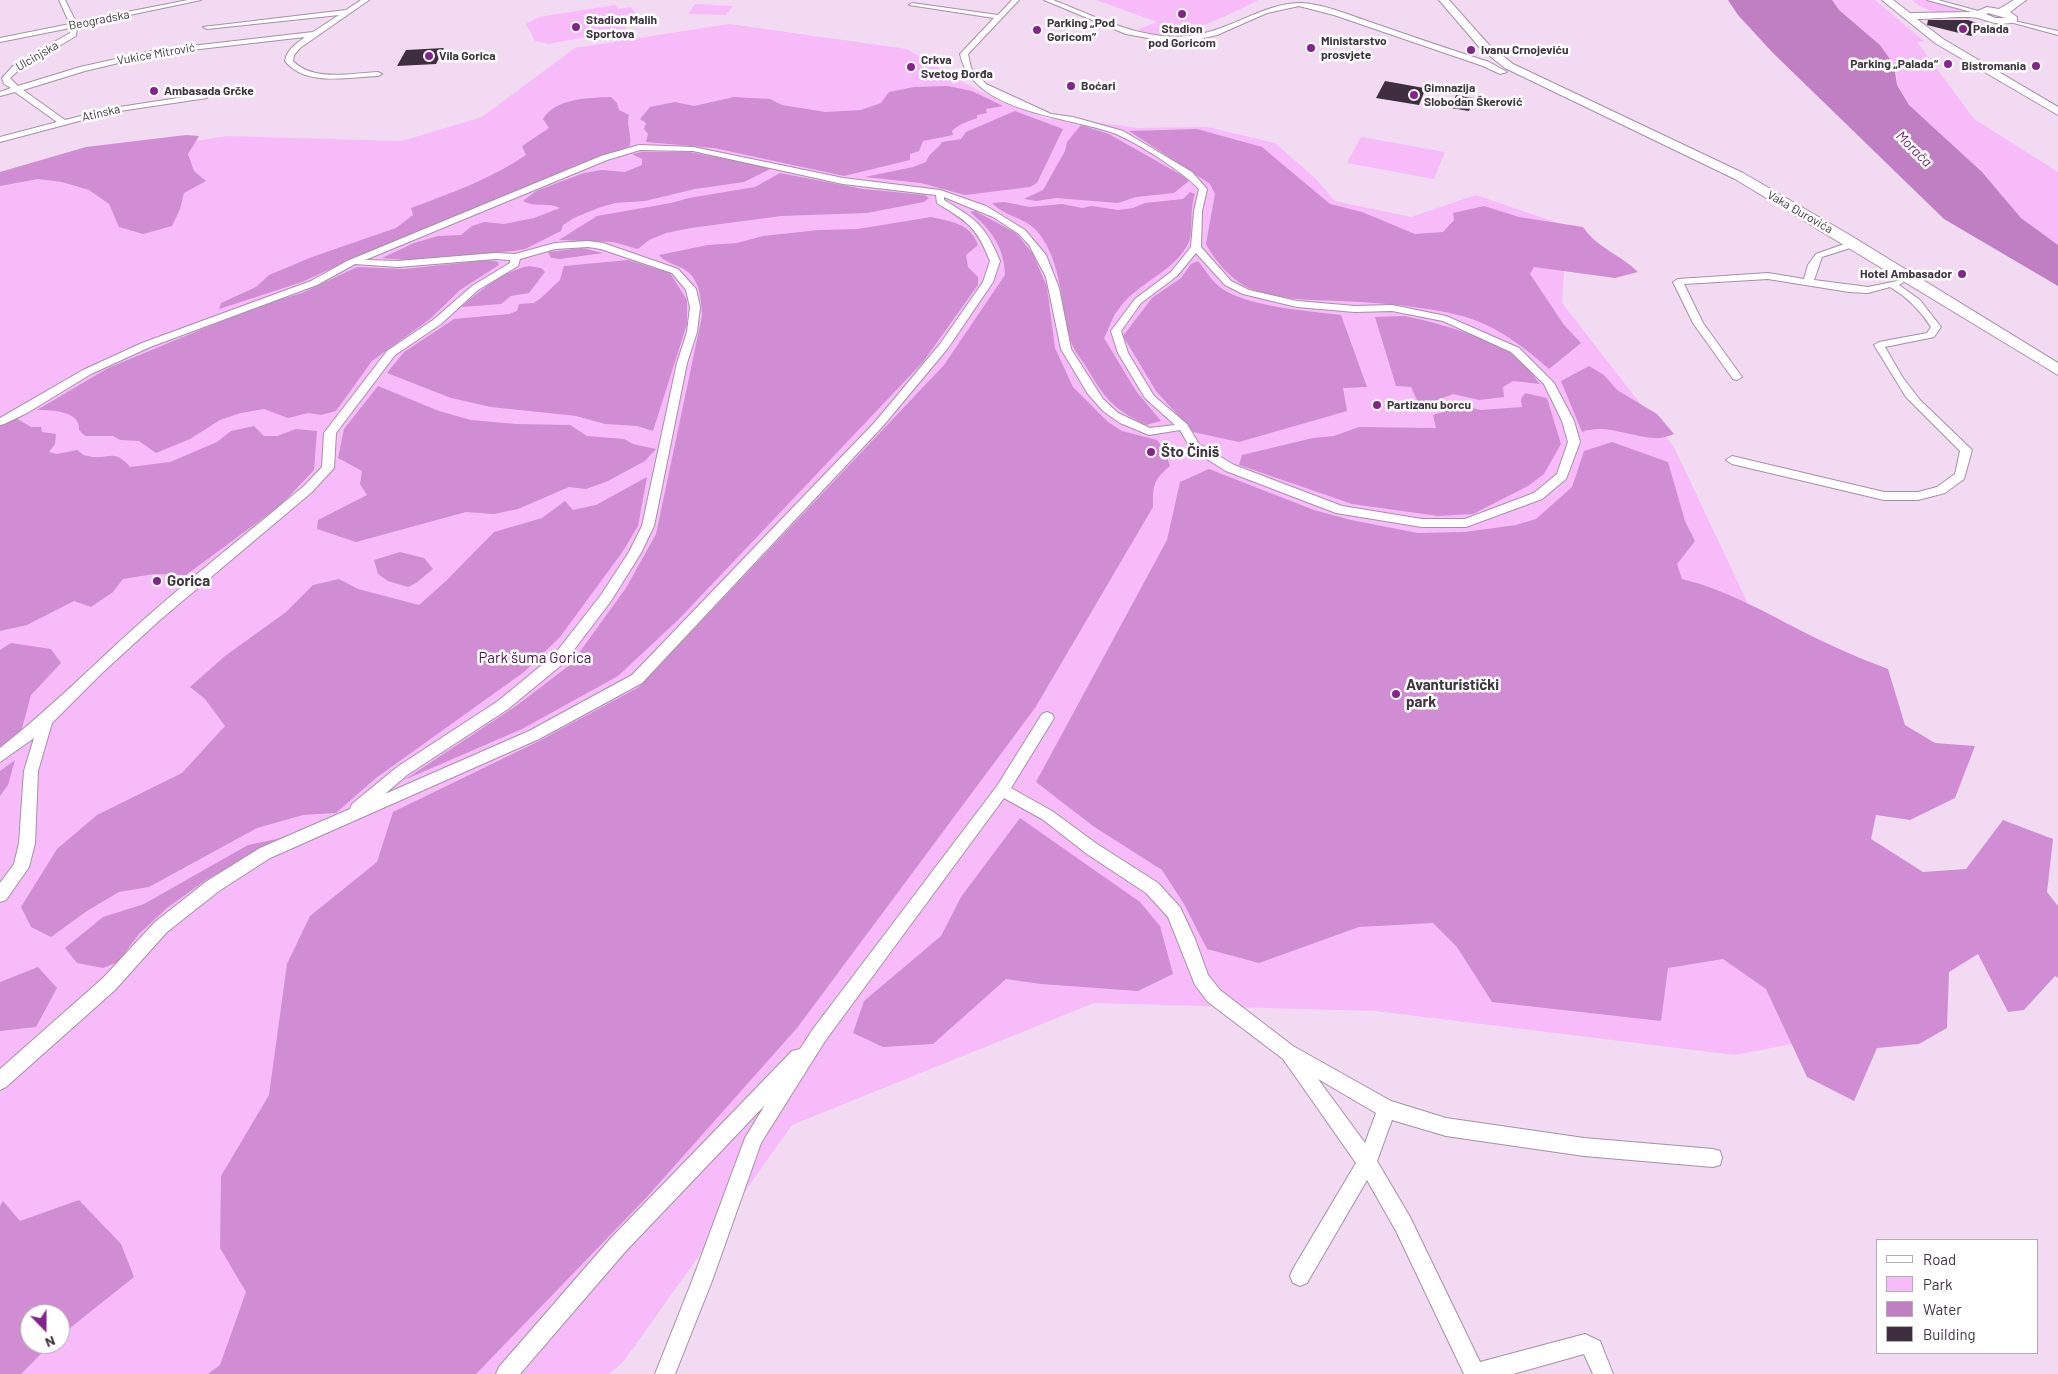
<!DOCTYPE html>
<html>
<head>
<meta charset="utf-8">
<style>
  body { margin:0 }
  #map { position:relative; width:2058px; height:1374px; overflow:hidden; background:#f1daf2; font-family:Barlow,sans-serif }
  canvas { display:block }
  .legend { position:absolute; left:1876px; top:1239px; width:162px; height:115px; box-sizing:border-box; background:#fff; border:1px solid #b2aeb2; margin:0; padding:6px 9px; list-style:none; font-size:15px; color:#3e353f }
  .legend li { display:flex; align-items:center; gap:10px; height:25px }
  .legend b { width:25px; border:1px solid #b2aeb2 }
  .north { position:absolute; left:20px; top:1304px; width:50px; height:50px; box-sizing:border-box; background:#fff; border:1px solid #b2aeb2; border-radius:50%; rotate:158deg; font-size:14px; font-weight:700; line-height:20px; text-align:center; color:#3e353f }
  .north::after { content:''; display:block; margin:auto; width:18px; height:22px; background:#85238c; clip-path:polygon(50% 0,100% 100%,50% 72%,0 100%) }
</style>
</head>
<body>
<div id="map">
<canvas width="2058" height="1374"></canvas>
<ul class="legend">
<li><b style="height:6px;background:#fff"></b>Road</li>
<li><b style="height:14px;background:#f7bbf9"></b>Park</li>
<li><b style="height:14px;background:#c07ec3"></b>Water</li>
<li><b style="height:14px;background:#3f2d40"></b>Building</li>
</ul>
<div class="north">N</div>
</div>
<script>
const context = document.querySelector('canvas').getContext('2d');
context.lineJoin = 'round';
function fillPath(path, color) { context.fillStyle = color; context.fill(path, 'evenodd'); }
function strokePath(path, color, width, dash) { context.strokeStyle = color; context.lineWidth = width; context.lineCap = dash ? 'butt' : 'round'; context.setLineDash(dash || []); context.stroke(path); }
function label(font, color, halo, rows, align = 'center') {
  context.font = font + ' Barlow,sans-serif'; context.lineWidth = 5; context.setLineDash([]); context.textBaseline = 'middle'; context.strokeStyle = halo; context.fillStyle = color; for (const [text, x, y, turn = 0] of rows) {
    context.save(); context.translate(x, y); context.rotate((+turn || 0) * Math.PI / 180); context.textAlign = isNaN(turn) ? turn : align; if (halo) context.strokeText(text, 0, 0); context.fillText(text, 0, 0); context.restore();
  }
}
const green = new Path2D(`
  M1096,0H1258C1225,17 1171,45 1137,30L1157,22Z
  M1832,0H1875L1924,41L1917,42L1974,119L2058,172V245L2021,218L1982,172L1909,105L1897,85V75L1880,45L1839,10Z
  M1912,0H1924L1963,10C1947,19 1925,11 1912,0Z
  M695,4L733,6L726,15L688,14Z
  M615,5L618,9L631,7L640,21L623,24L627,29L549,44L535,41L526,24L539,17Z
  M729,24L907,49L966,84L1006,104L1050,119H1073L1137,128L1207,127L1275,143L1315,178L1335,201L1411,217L1476,195L1567,226L1562,303L1674,447L1814,744L1852,1032L1735,1055L1375,1011L1094,1003L792,1125L624,1361L609,1374H0V172L227,136L402,141L482,117L575,48ZM30,1314H60V1344H30Z
  M1361,137L1445,152L1434,179L1347,163Z`);
const forest = new Path2D(`
  M948,86L972,91L1003,106L986,109L987,113L977,115V118C969,121 959,124 952,131L953,135L923,141L919,151L910,154V160L844,176L714,148L646,142L648,134L644,129L646,123L640,119L650,107L675,102L694,106L734,97L770,99L782,105L825,112L861,110L881,103L889,92L914,87Z
  M611,97L617,103L619,110L629,115C626,126 632,135 630,146L363,254L302,282L219,309L221,303L256,287L269,275L312,257L396,228L413,215L411,208C451,193 491,179 526,155L522,146L549,128L543,119C556,98 588,98 611,97Z
  M1015,111L1063,129L1037,183L1030,187L965,195L921,183L865,177L913,167L926,162C928,154 937,150 942,142L961,139L966,132Z
  M1081,125L1109,134L1190,180L1174,193L1136,197L1118,203L1056,198L1036,201L1024,199L1043,190L1065,151L1067,142Z
  M1197,129L1262,147L1330,204L1362,212L1415,234L1443,232L1454,220L1453,213L1484,206L1519,217L1583,227C1597,248 1621,255 1638,272L1615,278L1534,267L1530,274L1564,325L1581,343L1549,369C1524,347 1496,325 1462,316C1423,306 1382,303 1341,301C1312,300 1278,300 1251,289C1232,281 1215,261 1206,244L1215,194L1210,184L1129,131Z
  M186,135L199,136L188,154L194,171L206,181L184,193L180,209L172,226L143,234L119,227L109,204L89,190L62,182L38,179L0,186V172L86,147Z
  M642,152H690L772,168L744,182L695,189L645,201L615,203L598,208L574,218L563,225L561,231L525,249L513,251L408,260L382,258L414,243L438,236L461,235L472,226L484,222L504,224L534,218L560,208C548,202 535,208 523,201L536,191L584,173L602,170L625,172L642,165V159L632,154Z
  M780,173L863,189L925,195L929,198L924,202L867,213L781,216L691,228L666,233L649,240L638,249L613,242L559,240L597,216L671,203L689,198L755,187Z
  M1190,192L1195,194C1189,210 1194,233 1188,244C1173,273 1136,283 1118,310C1112,317 1109,329 1104,338L1136,391L1161,421L1146,425C1111,408 1104,397 1085,365C1080,358 1074,350 1071,342C1061,310 1063,277 1047,246C1031,214 1011,222 992,203L1004,202L1030,207L1062,204L1082,208L1092,206L1118,210L1133,208L1145,203L1183,199Z
  M975,211L1016,233L1033,254L1047,287L1055,348L1073,387L1108,422L1122,431L1157,440L1165,451L1170,466C1153,480 1153,485 1153,507L1035,708L797,1028L646,1198L476,1374H208L220,1365L246,1292L220,1248L221,1176L269,1095L287,964L310,916L377,862L393,812L539,741L639,687L944,365L1005,275C1004,246 991,230 970,212Z
  M931,217C952,222 970,223 978,245L966,255L968,267L978,277V285L923,362L678,620L618,676L522,729L404,780L516,706L571,664L626,588L656,534L702,316C701,297 700,276 680,267C673,264 665,262 659,255L708,245L737,243L763,236L819,230L858,229Z
  M582,248L603,253L560,259L551,258L548,252Z
  M488,260L498,262L499,265L460,290L430,319L372,361L336,411L321,415L308,413L288,418L264,409L241,413L220,420L190,439L156,453L139,441L120,440L113,436H85L79,430C81,411 52,410 37,410L108,368L258,306L302,293L357,267L404,269Z
  M628,260L670,273L687,300V324L653,431L637,426L605,424L576,416L491,407L451,398L387,373L404,352L454,319L509,314L517,311L519,304L534,303L541,298L560,280L564,266Z
  M1198,261C1206,271 1213,283 1224,290C1251,307 1309,311 1341,315L1367,387L1343,388L1347,411L1239,442L1193,432L1156,391L1123,336L1152,298L1181,278L1191,264Z
  M529,266L541,268L545,272L529,293L511,296L501,304L461,307C481,290 503,271 529,266Z
  M1405,316C1438,323 1494,338 1520,360C1528,367 1534,377 1540,384L1513,381L1503,387L1504,397L1479,400L1453,394L1420,407L1411,387L1396,386L1375,317Z
  M1589,366L1604,375L1617,390L1657,414L1674,434C1668,436 1661,439 1655,438C1630,437 1606,423 1582,432L1561,381Z
  M378,386L439,411L471,420L516,424L570,425L587,436L624,439L633,444L656,449L645,461L608,481L586,489L569,487L518,509L494,514L466,512L356,542L317,529L318,520L367,495L360,484L362,471L338,458L344,429Z
  M1525,393L1547,398L1561,444L1544,474L1528,486L1473,514L1438,516L1352,504L1239,465L1242,455L1313,438L1334,436L1359,427L1436,428L1433,415L1462,406L1481,410L1522,407L1521,399Z
  M16,418L31,427H41L42,432L56,434L55,444L49,452L57,454L77,450C80,452 84,456 88,456C108,461 113,447 130,467L170,462L217,442L231,431L254,426L264,436H277L296,429L317,431L314,470L281,505L186,575L154,574L123,579L113,592L91,607L74,601L27,625L0,631V426Z
  M1612,442L1668,462L1685,521L1695,541L1677,564L1682,579C1737,592 1783,624 1835,647C1852,655 1870,662 1888,669L1905,725L1935,743L1975,746L1955,798L1910,820L1876,815L1871,839L1923,872L1966,869L2003,820L2053,839L2047,892L2058,906V978L2055,976L2024,1010L2008,1012L1978,954L1949,972L1947,1028L1919,1044L1877,1048L1854,1101L1807,1077L1766,989L1723,959L1668,968L1661,1021L1492,1002L1457,947L1433,923L1359,927L1259,963L1207,949L1184,904L1162,870L1093,826L1036,782L1167,540L1180,482L1209,469L1314,510L1351,520L1418,533L1465,532L1516,525L1536,519L1572,487L1584,451Z
  M647,477L638,526L621,554L560,637L524,672L376,778L336,813L303,815L257,828L149,887L119,892L87,911L51,937L31,927L21,907L57,849L97,815L182,773L225,726L205,699L190,687L225,656L286,612L313,585L339,579L358,589L419,605L446,581L494,532L542,518L565,501L573,510L596,505Z
  M400,552L424,558L433,569L416,583L408,587L388,581L378,574L374,560Z
  M11,643L51,649L61,663L31,695L21,732L0,747V650Z
  M15,760L8,785L0,796V771Z
  M1020,818L1140,902L1160,926L1173,974L1138,991L1041,984L1006,979L933,1044L883,1047L853,1033L864,1001L941,936L961,897Z
  M286,837L206,880L167,908L139,934L118,962L103,968L77,963L65,948L103,917L144,904L248,845Z
  M38,967L57,988L36,1027L0,1031V982Z
  M79,1200L121,1244L134,1277L60,1336V1314H30V1344H51L21,1374H0V1206L3,1201L20,1221Z`);
const water = new Path2D(`
  M1728,0H1832L1839,10L1880,45L1894,65L1897,85L1909,105L1982,172L2021,218L2058,245V286L1944,219L1773,53L1738,15Z`);
const building = new Path2D(`
  M1928,20H1968L1986,26L1971,36L1927,25Z
  M444,48L436,64L397,66L406,50Z
  M1385,81L1424,88L1423,90H1425L1419,105L1376,98Z
  M1456,95L1474,98L1469,111L1451,108Z`);
const street = new Path2D(`
  M59,0H65L76,22L188,0H201L77,26L76,36L20,69L10,78L18,86L80,67L156,50L313,32L339,15L207,29L203,27L346,10L361,0H369L300,48L294,55L293,61C312,82 353,73 378,72L382,74L378,76C349,77 306,87 285,61C287,49 296,44 305,37L156,54L85,71L23,90L65,120L113,108L204,94H207V98L113,112L0,142V137L57,122L15,92L0,96V92L11,88L4,84L2,78L14,65L70,33V28L0,42V38L70,24Z
  M1012,0H1019L968,54L971,68L986,84L1051,114L1073,117L1123,131L1192,172L1207,189L1202,211L1201,247L1231,281L1249,290L1297,301L1355,306L1392,305L1446,316L1519,348L1554,383L1574,421L1580,442L1566,479L1542,499L1466,527H1422L1336,513L1226,471L1191,449L1180,430L1149,435L1120,423L1103,411L1088,394L1061,349L1046,277L1029,245L1019,234L993,217L944,197V200C977,220 985,225 1000,261L993,282L948,348L883,426L642,683L539,739L270,858L219,891L167,932L115,990L6,1087L0,1090V1069L103,978L155,922L207,881L260,848L350,809L352,804L397,767L498,701L554,655L601,595L629,552L642,526L677,363L687,332L690,307L686,290L672,273L601,249L588,247L555,249L520,259L518,266L478,290L441,324L395,355L336,433L334,468L312,492L160,620L102,673L52,723L38,771L35,843L29,867L6,900L0,902V883L14,864L19,843L24,771L34,738L0,762V748C50,709 94,664 141,622C194,575 250,531 304,486L322,467L324,433L387,351L433,320L472,286L510,263V260L495,259L398,267L355,264L317,285L150,347L91,374L27,413L4,424L0,425V418L83,370L142,343L311,281L347,261L601,156L639,145L693,147L843,178L940,190L986,206L1025,230L1046,255L1059,288L1071,349L1103,399L1118,413L1150,428L1175,425L1145,398L1118,353L1111,331L1135,299L1171,272L1191,247L1194,211L1199,189C1183,172 1138,143 1116,134C1069,116 973,114 960,54L994,18L909,5L912,3L998,15ZM640,150L693,151L843,184L936,195L937,203C968,222 976,226 990,261L983,282L940,344L875,422L632,675L529,731L385,794L407,775L508,709L564,663L611,601L641,553L654,526L687,363L697,332L700,307L696,289L678,269L603,243L588,241L555,243L515,254L495,253L398,261L365,260L607,160ZM1196,253L1225,285L1243,294L1297,307L1355,312L1392,311L1443,321L1511,352L1544,384L1562,421L1568,442L1557,474L1534,493L1465,519H1422L1342,506L1234,465L1199,444L1187,424L1154,396L1128,353L1121,331L1141,303L1177,276Z
  M1044,0H1053C1105,20 1156,49 1212,31C1242,22 1270,3 1301,3C1324,4 1349,15 1370,22C1410,36 1449,49 1489,62L1507,72L1500,74L1483,66L1334,15L1299,6L1267,13L1217,35L1191,41L1169,42L1126,34Z
  M1927,0H1938L1982,12L1979,14Z
  M2010,20L2058,31V35L2010,22Z
  M1847,243L1852,246L1850,248L1822,257L1814,280L1868,287L1902,280L1904,282L1899,285L1920,300L1941,327L1934,337L1885,347L1903,378L1920,400L1972,450L1964,479L1945,493L1918,500H1884L1732,464L1726,460L1732,456L1884,492H1918L1937,487L1955,474L1960,451L1906,397L1874,345L1879,342L1927,333L1931,327C1920,310 1907,297 1890,287L1868,293L1849,292L1768,279L1684,284L1703,323L1742,377L1737,380L1733,379L1693,323L1673,282L1678,279L1768,273L1804,279L1808,265L1816,254Z
  M1047,712L1052,714L1054,718L1011,788L1052,811L1097,844L1158,883L1180,907L1195,939L1208,975L1220,990L1293,1046L1391,1101L1446,1118L1584,1138L1713,1149L1720,1151L1722,1158L1720,1165L1713,1167L1584,1156L1446,1136L1392,1120L1377,1161L1410,1217L1480,1362L1585,1334L1600,1341L1613,1374H1593L1584,1354L1513,1374H1464L1396,1231L1367,1180L1307,1283L1300,1286L1293,1283L1290,1276L1293,1269L1356,1163L1283,1059L1208,1002L1195,985L1168,917L1146,893L1087,854L1042,819L1004,798L825,1041L761,1143L712,1281L675,1374H655L692,1281L745,1138L765,1105L625,1252L520,1374H496L499,1367L611,1238L792,1051L800,1049L813,1029L997,786L1042,714ZM1318,1079L1376,1113L1365,1143Z`);
const secondary = new Path2D(`
  M1439,0H1449L1489,45L1513,64L1743,173L1848,234L2058,363V375L1735,179L1505,68L1481,49Z
  M1882,0H1893L1910,13L1975,12L1987,7L1999,9L2014,0H2026L2010,12L2017,17V21C2001,27 1992,22 1978,18C1964,15 1933,19 1917,19L1943,39L2058,107V115L1935,43ZM1988,13L2006,18H1995L1986,14Z`);
const markers = [
  [1182,14,5,"#85238c"],
  [576,27,5,"#85238c"],
  [1963,29,5,"#85238c"],
  [1037,30,5,"#85238c"],
  [1311,48,5,"#85238c"],
  [1471,50,5,"#85238c"],
  [429,56,5,"#85238c"],
  [1948,64,5,"#85238c"],
  [2036,66,5,"#85238c"],
  [911,67,5,"#85238c"],
  [1071,86,5,"#85238c"],
  [154,91,5,"#85238c"],
  [1414,95,5,"#85238c"],
  [1962,274,5,"#85238c"],
  [1377,405,5,"#85238c"],
  [1151,452,5,"#85238c"],
  [157,581,5,"#85238c"],
  [1396,694,5,"#85238c"]
];
const farStreetnames = [
  ["Beogradska",99,20,-11],
  ["Vukice Mitrović",156,54,-10],
  ["Ulcinjska",37,56,-30],
  ["Atinska",101,113,-13],
  ["Vaka Đurovića",1800,212,30]
];
const farPoinames = [
  ["Stadion Malih",586,20],
  ["Sportova",586,34],
  ["Parking „Pod",1047,23],
  ["Goricom“",1047,37],
  ["Stadion",1182,29,"center"],
  ["pod Goricom",1182,43,"center"],
  ["Palada",1973,29],
  ["Ministarstvo",1321,41],
  ["prosvjete",1321,55],
  ["Ivanu Crnojeviću",1481,50],
  ["Vila Gorica",439,56],
  ["Crkva",921,60],
  ["Svetog Đorđa",921,74],
  ["Parking „Palada“",1938,64,"right"],
  ["Bistromania",2026,66,"right"],
  ["Boćari",1081,86],
  ["Gimnazija",1424,88],
  ["Slobodan Škerović",1424,102],
  ["Ambasada Grčke",164,91],
  ["Hotel Ambasador",1952,274,"right"],
  ["Partizanu borcu",1387,405]
];
const farWaternames = [
  ["Morača",1914,149,45]
];
const poiNames = [
  ["Što Činiš",1161,452],
  ["Gorica",167,581],
  ["Avanturistički",1406,685],
  ["park",1406,702]
];
const parkNames = [
  ["Park šuma Gorica",535,658]
];
fillPath(green, '#f7bbf9');
fillPath(forest, '#d08dd3');
fillPath(water, '#c07ec3');
fillPath(building, '#3f2d40');
strokePath(street, '#a690a6', 2);
strokePath(secondary, '#a690a6', 2);
fillPath(street, '#fff');
fillPath(secondary, '#fff');
for (const [x, y, r, color] of markers) { const dot = new Path2D(); dot.arc(x, y, r, 0, 2 * Math.PI); context.fillStyle = color; context.fill(dot); strokePath(dot, '#fff', 2); }
label('12px', '#3e353f', '#fff', farStreetnames);
label('bold 12px', '#3e353f', '#fff', farPoinames, 'left');
label('italic 14px', '#702175', '#fff', farWaternames);
label('bold 15px', '#3e353f', '#fff', poiNames, 'left');
label('15px', '#4f1252', '#fff', parkNames);
</script>
</body>
</html>
